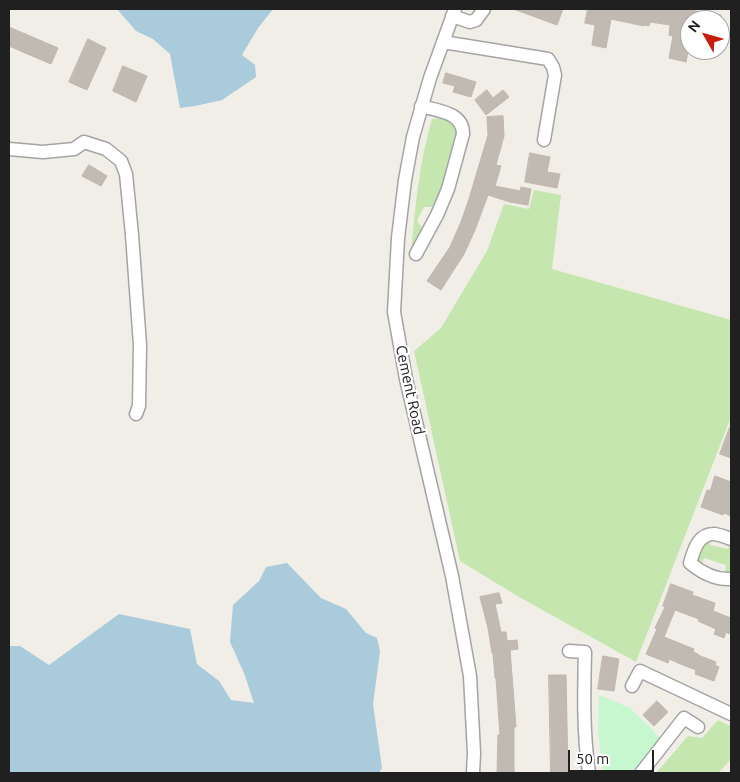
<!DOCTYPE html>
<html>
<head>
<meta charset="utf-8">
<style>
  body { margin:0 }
  #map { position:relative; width:740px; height:782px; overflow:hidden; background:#f0eee7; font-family:Ubuntu,sans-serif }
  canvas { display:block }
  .frame { position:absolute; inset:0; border:10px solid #202020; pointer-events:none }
  .north { position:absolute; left:680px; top:10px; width:50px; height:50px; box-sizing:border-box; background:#fff; border:1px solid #a6a6a6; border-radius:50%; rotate:308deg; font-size:14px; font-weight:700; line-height:20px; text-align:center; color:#202020 }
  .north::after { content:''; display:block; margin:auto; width:18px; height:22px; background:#c51d0a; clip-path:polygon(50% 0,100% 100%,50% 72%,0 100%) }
  .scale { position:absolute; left:568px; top:750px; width:86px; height:22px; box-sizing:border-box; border:2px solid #202020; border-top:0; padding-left:6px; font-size:15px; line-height:18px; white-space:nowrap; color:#202020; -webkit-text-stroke:4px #fff; paint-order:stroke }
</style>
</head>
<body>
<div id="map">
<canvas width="740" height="782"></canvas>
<div class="frame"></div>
<div class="north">N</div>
<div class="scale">50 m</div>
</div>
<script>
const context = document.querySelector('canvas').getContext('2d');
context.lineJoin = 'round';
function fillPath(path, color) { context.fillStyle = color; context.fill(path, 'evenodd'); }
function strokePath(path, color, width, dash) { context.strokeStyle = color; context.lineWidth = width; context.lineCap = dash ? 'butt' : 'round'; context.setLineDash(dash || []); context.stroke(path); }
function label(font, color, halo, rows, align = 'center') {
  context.font = font + ' Ubuntu,sans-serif'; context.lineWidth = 4.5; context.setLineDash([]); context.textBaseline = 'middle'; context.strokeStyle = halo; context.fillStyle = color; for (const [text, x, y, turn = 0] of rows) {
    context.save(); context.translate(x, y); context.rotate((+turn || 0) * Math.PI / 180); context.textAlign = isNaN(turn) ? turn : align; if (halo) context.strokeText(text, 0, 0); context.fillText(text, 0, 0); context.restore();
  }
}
const grass = new Path2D(`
  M441,118L454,122L458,133L441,194L436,203L432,207H424L417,221L421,226L423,234L411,254C415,209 419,163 432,119Z
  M534,190L561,195L552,269L731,320V417L636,662L519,597L460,561L414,351L441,328L463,291L487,251L504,204L529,209Z
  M707,542H710V545L728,549L729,546L731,547V571L726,574L725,573L726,565L704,558L701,565C696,558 701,548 707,542Z
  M718,720L731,726V759L718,773H656L688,736L702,738Z`);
const park = new Path2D(`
  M599,695L630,708L652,729L662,741L635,773H604L598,733Z`);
const water = new Path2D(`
  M117,9H273L258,28L242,55L255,65L256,77L222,100L195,106L180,108L170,54L153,39L136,31Z
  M287,563L321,598L346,609L366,633L377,638L380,651L373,704L382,768L379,773H9V646H20L49,665L119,614L190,629L197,664L219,681L231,700L254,703L244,673L230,642L233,605L259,581L266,567Z`);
const building = new Path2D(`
  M516,9H563L557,25L516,10Z
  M588,9H690V10L721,15V20H690V41L686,62L669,58L673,36L669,35L670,25L650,22L649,26L644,25V26L611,19L606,48L592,45L595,25L585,23Z
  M9,27L58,48L51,64L9,46Z
  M88,39L106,48L87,90L69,82Z
  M123,66L147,76L136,102L113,91Z
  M446,73L476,82L471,97L453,92L455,86L443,83Z
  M487,90L493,98L503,90L509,97L486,115L475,100Z
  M503,116L504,136L496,165L501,166L495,186L520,191L521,187L531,189L528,205L510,202L488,195L475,230L464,254L441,290L427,281L450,247L461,222L469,199L488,135L487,117Z
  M530,153L550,157L547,172L560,174L557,188L525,182Z
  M89,165L107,176L101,186L82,176Z
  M730,427H731V458L720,454Z
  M715,476L731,482V516L724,513L723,515L701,507L707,490L710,491Z
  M671,584L693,592L692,595L715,603L713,611L731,618V627L729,634L726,632L724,638L714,634L716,629L698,621L699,619L675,610L664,637L694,649L693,652L698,654V655L716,662L715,665L719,667L714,681L695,674L696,670L683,665L669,659L668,663L646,654L657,629L655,628L665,607L663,606Z
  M499,593L502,603L495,604L501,632H506L507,641L517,640L518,649L510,650L516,727H514V773H497L498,735H500L496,678H495L493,653H492L488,628L480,597Z
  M603,656L619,659L614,691L598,689Z
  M549,675H566L568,773H551Z
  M657,701L668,712L654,726L643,715Z`);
const minor = new Path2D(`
  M455,9L430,78L413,137L405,180L398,238L394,312L406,379L452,576L470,676L474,753L473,773
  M452,16L470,22L476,20L484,9
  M443,42L548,59L553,67L555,75L544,140
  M9,149L43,152L74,149L84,142L106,149L121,161L126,174L132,235L140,345L139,406L136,414
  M416,254L437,215L448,189L463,134C463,112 438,111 421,106
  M731,539C726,537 720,535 715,534C698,533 694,550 690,563C702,573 716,580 731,579
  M569,651L585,652C584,692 583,733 589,773
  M632,686L640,671L731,714
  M641,773L684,718L698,727`);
const streetNames = [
  ["Cement Road",410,390,78]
];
fillPath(grass, '#c5e7af');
fillPath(park, '#c6f7cf');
fillPath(water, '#a9cbdb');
fillPath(building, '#c0bab3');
strokePath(building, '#c1b6a9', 1);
strokePath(minor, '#a4a4a4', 15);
strokePath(minor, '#fff', 12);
label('15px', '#202020', '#fff', streetNames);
</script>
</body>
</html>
